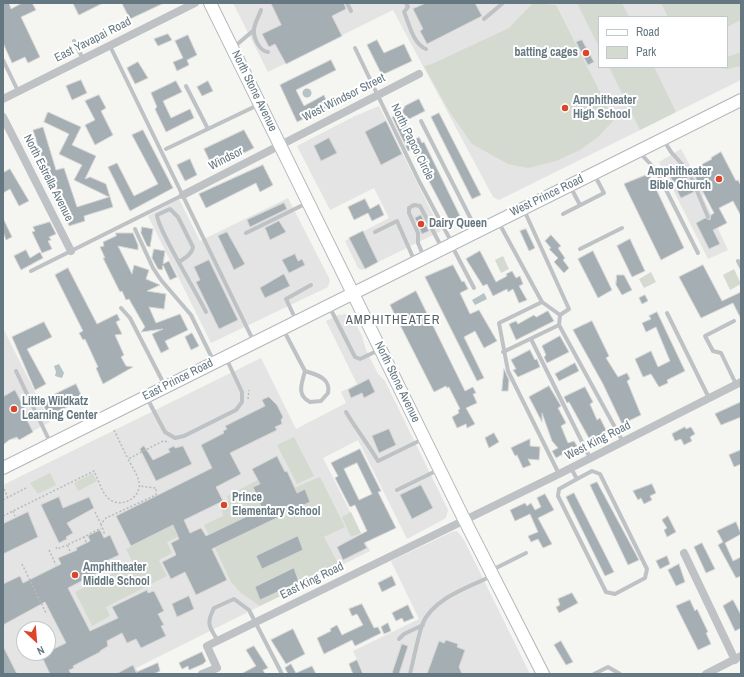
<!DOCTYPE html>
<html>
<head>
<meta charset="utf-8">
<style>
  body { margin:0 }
  #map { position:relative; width:744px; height:677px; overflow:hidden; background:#f5f5f2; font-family:"Archivo Narrow",sans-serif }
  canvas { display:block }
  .frame { position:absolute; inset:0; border:4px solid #657781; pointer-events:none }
  .legend { position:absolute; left:598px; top:16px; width:130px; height:52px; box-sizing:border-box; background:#fff; border:1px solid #c1c9cd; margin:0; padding:5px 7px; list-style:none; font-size:12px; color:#657781 }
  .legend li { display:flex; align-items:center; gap:8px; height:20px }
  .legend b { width:20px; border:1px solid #c1c9cd }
  .north { position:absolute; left:16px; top:621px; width:40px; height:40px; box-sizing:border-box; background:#fff; border:1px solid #c1c9cd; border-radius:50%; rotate:154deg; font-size:11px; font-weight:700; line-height:16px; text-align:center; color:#657781 }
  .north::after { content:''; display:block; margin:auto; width:14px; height:18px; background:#db452c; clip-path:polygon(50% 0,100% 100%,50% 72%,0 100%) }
</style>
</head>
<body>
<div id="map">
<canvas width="744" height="677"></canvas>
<div class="frame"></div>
<ul class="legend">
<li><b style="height:5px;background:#fff"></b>Road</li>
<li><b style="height:11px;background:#d5dad1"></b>Park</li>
</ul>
<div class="north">N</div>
</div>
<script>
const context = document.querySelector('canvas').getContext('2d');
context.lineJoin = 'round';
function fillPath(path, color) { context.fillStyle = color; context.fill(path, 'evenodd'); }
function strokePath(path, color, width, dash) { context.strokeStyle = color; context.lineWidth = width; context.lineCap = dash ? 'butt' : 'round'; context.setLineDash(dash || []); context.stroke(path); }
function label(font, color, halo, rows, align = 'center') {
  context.font = font + ' "Archivo Narrow",sans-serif'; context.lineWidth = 4; context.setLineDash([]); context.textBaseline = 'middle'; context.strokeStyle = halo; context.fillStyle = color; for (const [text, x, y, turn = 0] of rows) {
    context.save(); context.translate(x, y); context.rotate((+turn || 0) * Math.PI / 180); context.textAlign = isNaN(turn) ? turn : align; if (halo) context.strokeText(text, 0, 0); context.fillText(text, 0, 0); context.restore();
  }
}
const built = new Path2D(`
  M233,3H741V80L499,200L493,197L393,10L268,72ZM599,17H727V67H599Z
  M379,106L441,231L362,270L358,268L345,241L389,218L374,188L330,210L297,146L353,117Z
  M681,149L703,190V197L728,250L708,259L659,162Z
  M288,198L330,280L328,287L211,343L148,216L179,199L200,241Z
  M347,314L353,319L362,336L366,350L378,374L385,381L448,510L446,518L407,539L358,440L323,458L370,551L136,668L139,674H3V485L261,358L296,429L346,403L341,392L357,384L326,321L338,315ZM24,629H48V653H24Z
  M4,330L50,422L33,431V432L14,440L3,418Z
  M457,531L464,540L530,674H364L353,651L419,619L391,561L452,532Z`);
const green = new Path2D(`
  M533,3L556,5L614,120L599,136L580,150L556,161L528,168L508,164L472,144L449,111L424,66L432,64L509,28Z
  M577,3H622L629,17H599V47Z
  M661,3H741V20L727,27V17H668Z
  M741,52V66L728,69L711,67H727V57Z
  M609,67H654L676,112L640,130Z
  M503,256L509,269L501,273L495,260Z
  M734,269L741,284L730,290L723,275Z
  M651,272L656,282L644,288L639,279Z
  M294,437L314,476L297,484L277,445Z
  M283,467L294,488L320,477L345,527L324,537L340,567L260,606L241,593L231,582L204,525L223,516L221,505L229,501L227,496Z
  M50,473L56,485L38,494L30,483Z
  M93,473L97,481L78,491L74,483Z
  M351,512L361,533L351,537L342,517Z
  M173,525L178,537L167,542L172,553L159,560L167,576L106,607L110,616L92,626L75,592L133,563L126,549Z`);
const water = new Path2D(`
  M302.5 93a4.5 4.5 0 1 1 9 0a4.5 4.5 0 1 1-9 0Z
  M484,293L487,299L475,305L472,300Z
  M59,364L64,373L62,378L55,376L56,372L54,366Z`);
const building = new Path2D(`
  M3,3H9L11,9L22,3H32L36,10L21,17L40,57L28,63L25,57L12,63L3,43Z
  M73,3H103L79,15Z
  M122,3H164L130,19Z
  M271,3H344L346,9L332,16L342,36L286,64L275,44L269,47L262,34L281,25Z
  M426,3H475L482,16L427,44L420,31L423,29L413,9Z
  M168,34L172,40L158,46L154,39Z
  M188,35L197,55L187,60L189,65L177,71L173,62L183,58L175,41Z
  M377,40L384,53L404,44L412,61L382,75L367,45Z
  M582,40L594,62L588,65L576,42Z
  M331,60L336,70L296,90L304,106L324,95L329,107L297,122L280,85Z
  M138,62L148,78L135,84L127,68Z
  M81,80L87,93L72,100L66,86Z
  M176,81L182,92L163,101L171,118L190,109L194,118L166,132L155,109L157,107L151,93Z
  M208,81L213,91L202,96L197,87Z
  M99,95L106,108L101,111L113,135L95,145L85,125L95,120L85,101Z
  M419,99L425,111L405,121L414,140L419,137L422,143L424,142L460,216L450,221L412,149L408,151L392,117L397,115L399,118L405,106Z
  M48,112L81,127L72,145L96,156L85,179L90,177L106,184L113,207L84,216L85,221L69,226L54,180L49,182L33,130L43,127L56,170L64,168L77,207L109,197L74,180L82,165L59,154L69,134L44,122Z
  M439,113L481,195L472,199L431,117Z
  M386,121L402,154L381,165L365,132Z
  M143,130L173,188L130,211L108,167L117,163L134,196L158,184L132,135Z
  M244,130L254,148L213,168L204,149Z
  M329,138L337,153L321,161L314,146Z
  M721,152L736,181L738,180L741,186V216L733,201L719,208L727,223L713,230L720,244L709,249L696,223L705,218L710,220L711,215L714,213L693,173L697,174L695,168L712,159L711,158Z
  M190,159L197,175L185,181L177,165Z
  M263,165L273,185L260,192L256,183L206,208L199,194Z
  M10,169L29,201L19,206L10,189L3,193V173Z
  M668,171L685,172L694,192L681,198Z
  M649,174L684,248L661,260L624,184Z
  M365,199L370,209L379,204L384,215L372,221L368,213L354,220L348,207Z
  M284,203L287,209L250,227L247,220Z
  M421,215L429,231L422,234L415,218Z
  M3,218L12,237L6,240L3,232Z
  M279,221L286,232L270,240L265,228Z
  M50,222L56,234L49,237L51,240L48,241L52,249L42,253L32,232L35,231L33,227Z
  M142,227L153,229L150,247L147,246L141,233Z
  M526,229L535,248L529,251L520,231Z
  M363,231L378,262L365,269L349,238Z
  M227,232L245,264L234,270L218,236Z
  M116,233H133L138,245V250L118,246L132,274L134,265L149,270L146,279L160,285L147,291L166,294L164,309L149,307L156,323L180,314L188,330L165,341L169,349L161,353L152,334L163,329L141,332L145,327L129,299L126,300L122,291L120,292L103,258H105L100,247L104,246L103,242L116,236Z
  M551,235L561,246L558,248L565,258L563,260L569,268L564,273L554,262L558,258L549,249L551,248L545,241Z
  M630,239L645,271L632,277L617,246Z
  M154,249L165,251L163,264L169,261L177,277L170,280L163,265L162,270L158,269L152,258Z
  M26,250L30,258L40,252L43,258L21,270L14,256Z
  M480,251L496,282L507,276L506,274L512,271L516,278L520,276L523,284L519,286L527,300L519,303L513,289L508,292L507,289L493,296L487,284L483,286L466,259Z
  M593,251L612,290L598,298L578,259Z
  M295,254L298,261L302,259L305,265L289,273L282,260Z
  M209,260L238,320L219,329L196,282L200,280L194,267Z
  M453,265L462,282L464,281L468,289L460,293L470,314L479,310L497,341L484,348L475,331L464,337L484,378L477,381L425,277Z
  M703,265L722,301L741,292V319L733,303L701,318L679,277Z
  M68,268L97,324L117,314L120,320L116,322L122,334L115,335L124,355L121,357L126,366L133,367L103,384L96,368L98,367L85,339L83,340L79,333L83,331L55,275Z
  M284,274L290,286L265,298L260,288Z
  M617,275H624L632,290L622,295L616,285Z
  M416,291L465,391L473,387L476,393L473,394L477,403L466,408L475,424L467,428L466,424L457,428L452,417L459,413L458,410L460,409L449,387L447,388L446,386L434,392L390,305Z
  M645,295L648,301L642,304L639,298Z
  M548,311L554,321L516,340L509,324L516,321L518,324L534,315L536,317Z
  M657,312L685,371L667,380L668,383L659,387L651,374L643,377L635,359L651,351L658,367L670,361L656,327L646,332L642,323L651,319L649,316Z
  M592,321L609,356L606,358L618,377L627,373L630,379L627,381L641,415L622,424L603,384L573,330Z
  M44,322L52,337L27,349L46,384L35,390L12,337Z
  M192,333L199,346L191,350L185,337Z
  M560,336L569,352L547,363L544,357L546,355L542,346Z
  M530,350L535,360L537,359L540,367L518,377L513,370L516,369L511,360Z
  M575,363L579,371L559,381L555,374Z
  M504,369L509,380L508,391H502Z
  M369,379L375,392L364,398L362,393L351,398L348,390Z
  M76,384L83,399L49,416L41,401Z
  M549,386L561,406L558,408L566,423L561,426L568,443L574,441L577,446L556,458L552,451L558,448L552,441L542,413V422L529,397Z
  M585,387L593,402L590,404L597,420L600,418L607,432L590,440L569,402L567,403L564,397Z
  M15,390L28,415L25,416L33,432L19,440L17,437L9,440L3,445V397Z
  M269,397L277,405L283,417L281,420L282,424L275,427L277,430L230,453L241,474L216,487L223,501L184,520L190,533L201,528L206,536L262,509L253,487L260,484L252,469L277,456L285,472L287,471L297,493L305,489L310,502L212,549L227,580L196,595L185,572L171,579L162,562L176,555L171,543L179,539L173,525L131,546L116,516L212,468L201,445L224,433L223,431L227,429L225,426L265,406L262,400Z
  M741,402V417L721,425L715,414Z
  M685,427L686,429L691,427L695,434L690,437L692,441L684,445L681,439L675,441L672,434Z
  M389,429L396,445L379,453L372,436Z
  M494,433L499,442L489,448L485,438Z
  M530,439V446L540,447L539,460L528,459L531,465L523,468L517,455L515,456L511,448Z
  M144,446L153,460L170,452L168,449L174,446L175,448L183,446L192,464L156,481L140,449Z
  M360,449L381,491L378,492L396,528L364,543L367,548L343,560L337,547L367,531L355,505L350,507L335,478L338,476L331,463ZM357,463L372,494L359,500L344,469Z
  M741,450V464L734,467L729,455Z
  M597,482L639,560L628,565L590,485Z
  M652,484L656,493L650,496L652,500L644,504L641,498L638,500L633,491Z
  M421,485L433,508L412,519L400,495Z
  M574,493L614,572L605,576L566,497Z
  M545,494L554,510L538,518L552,544L543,548L538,539L531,542L528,536L538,532L530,514L515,521L510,510L525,503L527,506L531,503L535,510L541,507L537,498Z
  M59,497L63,508L89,497L94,508L67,523L73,533L66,537L67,539L59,543L41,505Z
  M28,512L38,537L3,554V524Z
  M668,516L676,532L667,537L664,530L667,528L662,520Z
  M736,522L741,534L725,543L733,561L741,557V576L736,578L718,545L723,542L717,531Z
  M100,530L104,538L110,535L119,555L106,561L109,567L68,588L90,631L118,618L112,607L147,590L148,593L154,591L164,611L158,614L164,625L161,626L166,636L141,648L136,639L127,643L122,633L107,641L108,646L100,651V652L73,666L74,668L69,670L71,674H50L41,655L66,643L45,602L3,625V584L20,576L23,583L61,564L58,558L77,550L76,548L90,541L88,536Z
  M298,536L303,550L262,569L256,556Z
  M702,543L715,569L706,573L694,547Z
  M667,556L670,564L660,569L656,561Z
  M679,564L685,582L676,586L668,570Z
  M294,568L299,582L260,600L255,587Z
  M392,576L396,585L382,592L378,583Z
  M572,593L578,603L559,613L556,607L560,605L558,599Z
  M189,596L194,609L177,617L172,604Z
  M690,600L695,611L697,609L708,632L706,633L711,644L698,650L676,606Z
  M733,600L741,615V628L735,631L723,606Z
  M362,604L374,628L378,627L381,633L355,646L352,640L324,654L317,638L331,631L330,629L337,625L342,635L363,625L357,614L352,616L349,609Z
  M408,605L414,618L404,622L402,618L396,621L392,613Z
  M388,623L391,631L384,634L381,627Z
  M293,629L305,654L286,664L271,640Z
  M446,640L458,644L457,647L465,650L459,667L462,674H427L439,641L444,643Z
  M561,641L573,662L566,665L554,645Z
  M402,644L408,646L399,674H392Z
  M3,646L17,674H3Z
  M254,646L268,668L263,670L265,674H241L256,666L246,650Z
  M202,652L206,661L203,664L189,670L188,666L182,669L179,663Z
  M357,660L363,674H353L349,664Z
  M158,663L160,671L154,674H116L133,665L136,672Z
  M291,664L296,673L312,666L316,674H288L285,668Z`);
const path = new Path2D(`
  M248,399L249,390
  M114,430L128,459
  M4,489L8,498
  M3,500L26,488
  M13,511L15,516
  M95,512L101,524L106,518L156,495V488L139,486
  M3,516L94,471C98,479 101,490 107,497C117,508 136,502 139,488C141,479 132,467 128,459L163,441L169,442
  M101,524L105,535
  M86,542L84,537L101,528
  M56,547L57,549L67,545
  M49,550L56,565
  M70,551L67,545L84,537
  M22,564L46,613`);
const lane = new Path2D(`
  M347,3L351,11
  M406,3L408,7L404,12C409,23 413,44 426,49
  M261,10C259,16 255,22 254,29C253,37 259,51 268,52
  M484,19L503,3
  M74,41L83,59
  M110,46L254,342
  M234,47L254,30
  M355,48L419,181L452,243
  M3,60L18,91
  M186,86L208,129
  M421,121L477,231
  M663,139L671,152L689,172L708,217
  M166,149L258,105
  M640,153L656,170L698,253
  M570,186L580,205
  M524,210L569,309L560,315L559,325L623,442
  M563,214L604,193L594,174
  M499,223L542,302L560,315
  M135,229L153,268L161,280L191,315L214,362
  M375,232L397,221L415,262
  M246,233L307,203
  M452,246L474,288
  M580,249L622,228
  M424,257L418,243V233L409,213V208L414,205L420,206L442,248
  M738,261L741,267
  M179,262C185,258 192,254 193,247L178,217L170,209L157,215C157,228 198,295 206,312
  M31,271L183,195
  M542,302L499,323L508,371L559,474
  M329,306L355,357L360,359L379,350
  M121,308L130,318L165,386
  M667,313L709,398
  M296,320L286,299L311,285
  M734,321L705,336L713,351L721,353L736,384
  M283,329L305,371C317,375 331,378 328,393L321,401L310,402C296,395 302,383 305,371
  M531,339L590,458
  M503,352L559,325
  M16,371L51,444
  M147,398L165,432L175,438L184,436L236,410L242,402V392L226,358
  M346,412C356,429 368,444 378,461L423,439
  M571,468L577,479L592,471L600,474L647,569L645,578L615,594L606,592L558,496L559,489L577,479
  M397,490L438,470
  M492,570L526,553
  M399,639L404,634L423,625
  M218,641C209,626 206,624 214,608L234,599L249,610L282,674
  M410,674C414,658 417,641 422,625C432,599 468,587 492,576
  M594,674L608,667L620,674`);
const street = new Path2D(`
  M3,99L195,3
  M3,117L71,251
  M183,195L419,74
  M684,553L735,660
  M202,674L217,668L207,646L559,474L741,382
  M706,674L741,656`);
const secondary = new Path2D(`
  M210,3L464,519L543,674
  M3,468L741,100`);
const markers = [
  [586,53,4,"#db452c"],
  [565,108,4,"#db452c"],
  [719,179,4,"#db452c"],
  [421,224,4,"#db452c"],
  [14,409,4,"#db452c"],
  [224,505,4,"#db452c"],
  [75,575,4,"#db452c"]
];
const streetNames = [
  ["East Yavapai Road",93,40,-27],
  ["North Stone Avenue",254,91,64],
  ["West Windsor Street",344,98,-27],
  ["North Papco Circle",412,142,64],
  ["Windsor",226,159,-27],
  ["North Estrella Avenue",48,178,63],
  ["West Prince Road",547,196,-26],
  ["East Prince Road",178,380,-27],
  ["North Stone Avenue",397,382,64],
  ["West King Road",598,441,-27],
  ["East King Road",312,581,-26]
];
const poiNames = [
  ["batting cages",578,53,"right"],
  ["Amphitheater",573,101],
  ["High School",573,115],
  ["Amphitheater",711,172,"right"],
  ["Bible Church",711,186,"right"],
  ["Dairy Queen",429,224],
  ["Little Wildkatz",22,402],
  ["Learning Center",22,416],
  ["Prince",232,498],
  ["Elementary School",232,512],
  ["Amphitheater",83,568],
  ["Middle School",83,582]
];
const neighbourhoodNames = [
  ["AMPHITHEATER",393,321]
];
fillPath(built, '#e3e4e3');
fillPath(green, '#d5dad1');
fillPath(water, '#b5c3c6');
fillPath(building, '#a5aeb2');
strokePath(building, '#d6d6d4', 1);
strokePath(secondary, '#b0b6ba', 14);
strokePath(path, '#b8bbbd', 1.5, [2, 2]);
strokePath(lane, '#bec2c5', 4);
strokePath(street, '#bec2c5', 8);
strokePath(secondary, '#fff', 12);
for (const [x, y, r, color] of markers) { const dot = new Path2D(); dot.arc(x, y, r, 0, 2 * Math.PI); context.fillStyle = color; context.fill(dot); strokePath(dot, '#fff', 1.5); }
label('12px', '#657781', '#fff', streetNames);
label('bold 12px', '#657781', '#fff', poiNames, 'left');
context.letterSpacing = '1px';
label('13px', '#536067', '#fff', neighbourhoodNames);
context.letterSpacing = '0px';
</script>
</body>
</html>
